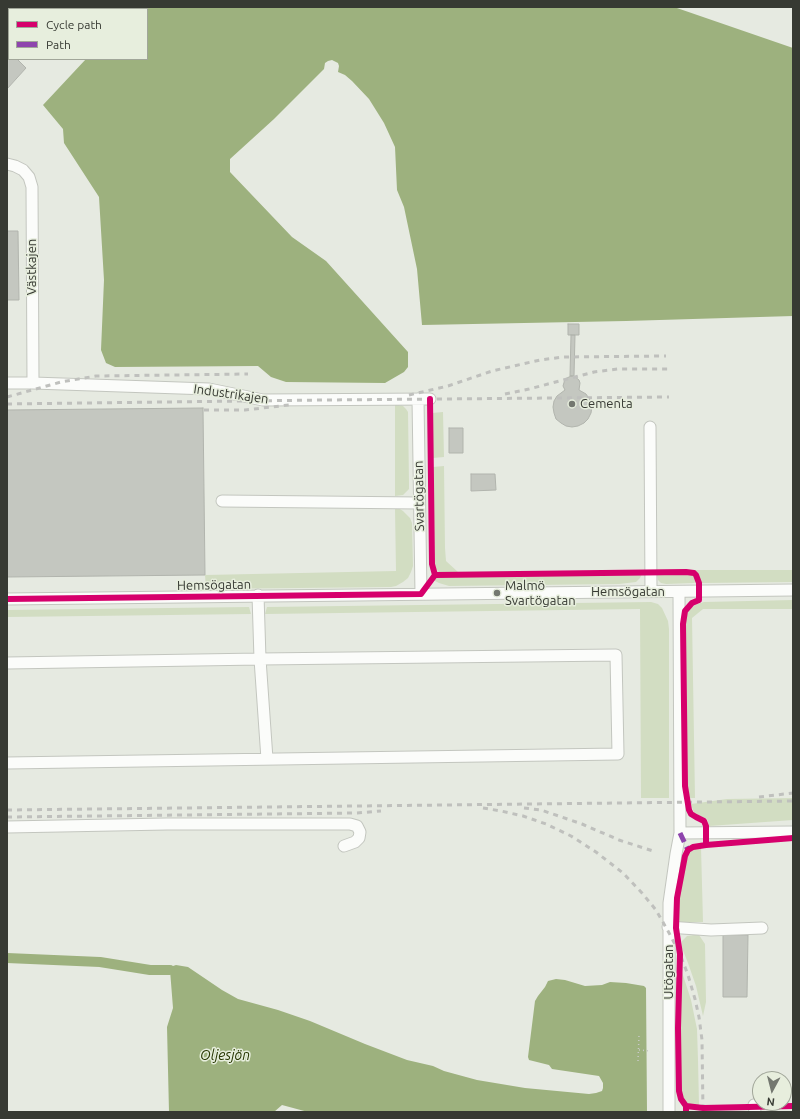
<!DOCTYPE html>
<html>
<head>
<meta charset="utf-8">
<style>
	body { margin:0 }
	#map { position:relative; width:800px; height:1119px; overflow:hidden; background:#e6eae1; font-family:Ubuntu,sans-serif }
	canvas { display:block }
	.frame { position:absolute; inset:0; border:8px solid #373a33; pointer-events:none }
	.legend { position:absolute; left:8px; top:8px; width:140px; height:52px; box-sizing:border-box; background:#e7eedd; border:1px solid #a1a699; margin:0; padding:5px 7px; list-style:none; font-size:12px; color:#373a33 }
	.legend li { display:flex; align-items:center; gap:8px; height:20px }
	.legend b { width:20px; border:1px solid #a1a699 }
	.north { position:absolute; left:752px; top:1071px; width:40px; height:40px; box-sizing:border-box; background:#e7eedd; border:1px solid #a1a699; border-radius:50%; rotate:187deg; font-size:11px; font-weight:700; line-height:16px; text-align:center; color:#373a33 }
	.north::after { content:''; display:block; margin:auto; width:14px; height:18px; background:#747870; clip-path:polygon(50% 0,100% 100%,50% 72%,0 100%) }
</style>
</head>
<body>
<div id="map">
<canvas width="800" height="1119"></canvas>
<div class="frame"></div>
<ul class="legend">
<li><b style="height:5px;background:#d6006c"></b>Cycle path</li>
<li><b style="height:5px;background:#8e44ad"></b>Path</li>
</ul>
<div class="north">N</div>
</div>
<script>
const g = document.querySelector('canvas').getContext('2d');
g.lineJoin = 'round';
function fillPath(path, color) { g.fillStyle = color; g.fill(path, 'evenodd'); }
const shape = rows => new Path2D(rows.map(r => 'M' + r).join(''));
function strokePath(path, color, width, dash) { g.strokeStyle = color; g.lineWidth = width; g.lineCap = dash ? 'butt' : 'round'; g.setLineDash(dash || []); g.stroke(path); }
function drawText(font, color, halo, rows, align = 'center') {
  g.font = font + ' Ubuntu,sans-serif'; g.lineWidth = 3; g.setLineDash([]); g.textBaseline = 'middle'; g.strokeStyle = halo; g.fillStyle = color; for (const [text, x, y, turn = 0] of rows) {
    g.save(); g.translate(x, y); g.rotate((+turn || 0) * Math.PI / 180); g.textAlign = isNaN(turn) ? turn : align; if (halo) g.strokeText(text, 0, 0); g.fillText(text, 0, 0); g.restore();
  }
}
fillPath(shape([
	[395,404,403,406,406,409,408,412,409,484,409,489,403,495,395,496],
	[443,412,444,457,433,458,432,413],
	[444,466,445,548,446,561,458,572,440,573,436,569,435,564,433,467],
	[395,509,400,509,403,511,410,518,412,523,413,566,411,572,408,578,403,582,396,586,391,587,206,589,205,575,396,571],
	[687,570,793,570,793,582,701,583,698,574],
	[642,574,640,578,636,582,619,584,449,586,439,583,435,581,434,579,438,577],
	[657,574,690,574,694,576,696,582,694,583,666,584,661,583,658,580],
	[793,600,793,609,703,609,692,618,695,798,690,798,687,786,685,618,687,613,691,608,697,604,704,602],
	[651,602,658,604,662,608,668,621,669,629,669,798,641,798,640,609,265,614,267,607],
	[249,607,251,614,7,617,7,610],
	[793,798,793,820,709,826,707,819,694,813,691,804,727,799],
	[701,847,703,922,680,922,679,920,679,898,687,857,690,851],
	[694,935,699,935,705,944,706,1002,703,1016,696,986,688,963,682,948,682,941,687,936],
	[681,969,691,1000,697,1029,698,1060,699,1105,687,1105,684,1102,681,1094,680,1028]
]), '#d2ddc2');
fillPath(shape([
	[135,7,674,7,793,48,793,316,626,321,422,325,417,269,404,207,397,190,395,147,384,123,369,99,352,81,345,75,338,72,339,66,338,63,332,60,328,61,325,63,324,69,274,119,230,159,230,172,292,237,326,261,408,352,408,367,404,372,385,383,286,382,271,377,258,366,115,367,106,363,101,350,104,280,99,197,64,143,63,129,43,105,86,59,147,59,147,9,133,9],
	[176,965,188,967,222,990,238,999,278,1010,310,1021,365,1044,407,1060,433,1066,444,1071,477,1080,525,1088,589,1094,596,1093,602,1091,603,1088,603,1083,599,1076,552,1069,549,1065,529,1060,528,1057,535,1001,538,996,545,987,548,981,556,979,565,980,585,986,602,985,610,982,626,983,644,986,646,988,647,1112,308,1112,282,1105,274,1112,169,1112,167,1027,173,1008,170,970,173,966]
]), '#9db17e');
strokePath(shape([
	[7,958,100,962,150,970,170,970]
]), '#9db17e', 10);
const building = shape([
	[7,49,9,51,9,59,17,59,26,68,7,89,7,49],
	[7,231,18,231,19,300,7,300,7,231],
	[568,324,579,324,579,335,568,335,568,324],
	[571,335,575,335,574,376,570,376,571,335],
	[571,376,574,376,579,380,580,383,579,390,586,394,590,400,592,406,591,413,588,419,584,423,578,426,572,427,566,426,561,423,556,419,554,413,553,407,554,401,557,396,565,390,563,386,565,379,571,376],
	[203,408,205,575,7,577,7,410,203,408],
	[449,428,463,428,463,453,449,453,449,428],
	[471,474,495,474,496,490,471,491,471,474],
	[723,935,748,935,747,997,723,997,723,935]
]);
fillPath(building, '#c4c7c0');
strokePath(building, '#b1b4ad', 1);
const minor = shape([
	[7,164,15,166,23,170,29,177,32,187,33,383],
	[7,383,33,383,209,389,263,400,430,399],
	[418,399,421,594],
	[650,427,651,591],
	[222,501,419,503],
	[258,595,260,659,267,759],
	[7,599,793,590],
	[7,663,260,659,616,655,618,754,7,763],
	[7,827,167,824,350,824,357,826,360,832,359,838,355,842,344,846],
	[680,833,793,832],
	[668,927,711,930,762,928],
	[754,1105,755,1112],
	[669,1112,669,903,676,854,680,833,679,592]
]);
strokePath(minor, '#c3c6bf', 13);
strokePath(shape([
	[639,1050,650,1051],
	[638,1061,639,1035]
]), '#c8cac7', 1.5, [1, 3]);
strokePath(minor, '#fbfcfa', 11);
strokePath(shape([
	[505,394,529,389,594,372,618,369,670,369],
	[409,395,448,386,492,371,540,360,563,357,666,356],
	[7,397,61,382,96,376,248,374],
	[7,404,324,400,669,397],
	[204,410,245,410,289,405],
	[759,797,793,793],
	[483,808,501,811,523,816,546,824,571,836,596,852,623,873,642,893,656,910,668,931,680,954,688,975,695,999,699,1017,702,1040,703,1112],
	[524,808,541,810,582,824,619,840,653,851],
	[7,810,793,801],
	[7,817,357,813,381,811]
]), '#bfc0bd', 3, [5, 5]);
strokePath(shape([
	[680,833,688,850]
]), '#8e44ad', 5, [10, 5]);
strokePath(shape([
	[430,399,432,564,435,575],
	[435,575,686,572,694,573,696,575,699,583,699,600,692,603,685,611,683,624,685,786,689,810,691,814,696,817,704,821,706,826,706,845,793,838],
	[7,599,421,594,435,575],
	[686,1106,703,1108,793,1106],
	[686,1112,686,1106,681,1099,679,1091,678,1028,680,954,676,928,677,898,685,856,688,850,693,847,706,845]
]), '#d6006c', 6);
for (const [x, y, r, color] of [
	[572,404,4,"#747870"],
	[497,593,4,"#747870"]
]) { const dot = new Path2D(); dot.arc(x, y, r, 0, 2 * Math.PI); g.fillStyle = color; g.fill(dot); strokePath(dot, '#e7eedd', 1.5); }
drawText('13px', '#373a33', '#e7eedd', [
	["Västkajen",32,267,-90],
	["Industrikajen",231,394,8],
	["Svartögatan",419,496,-91],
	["Hemsögatan",214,585,-1],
	["Hemsögatan",628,592],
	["Utögatan",669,972,-90]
]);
drawText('13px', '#373a33', '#e7eedd', [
	["Cementa",580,404],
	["Malmö",505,586],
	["Svartögatan",505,601]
], 'left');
drawText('italic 14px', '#273702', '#e7eedd', [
	["Oljesjön",225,1055]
]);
</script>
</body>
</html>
